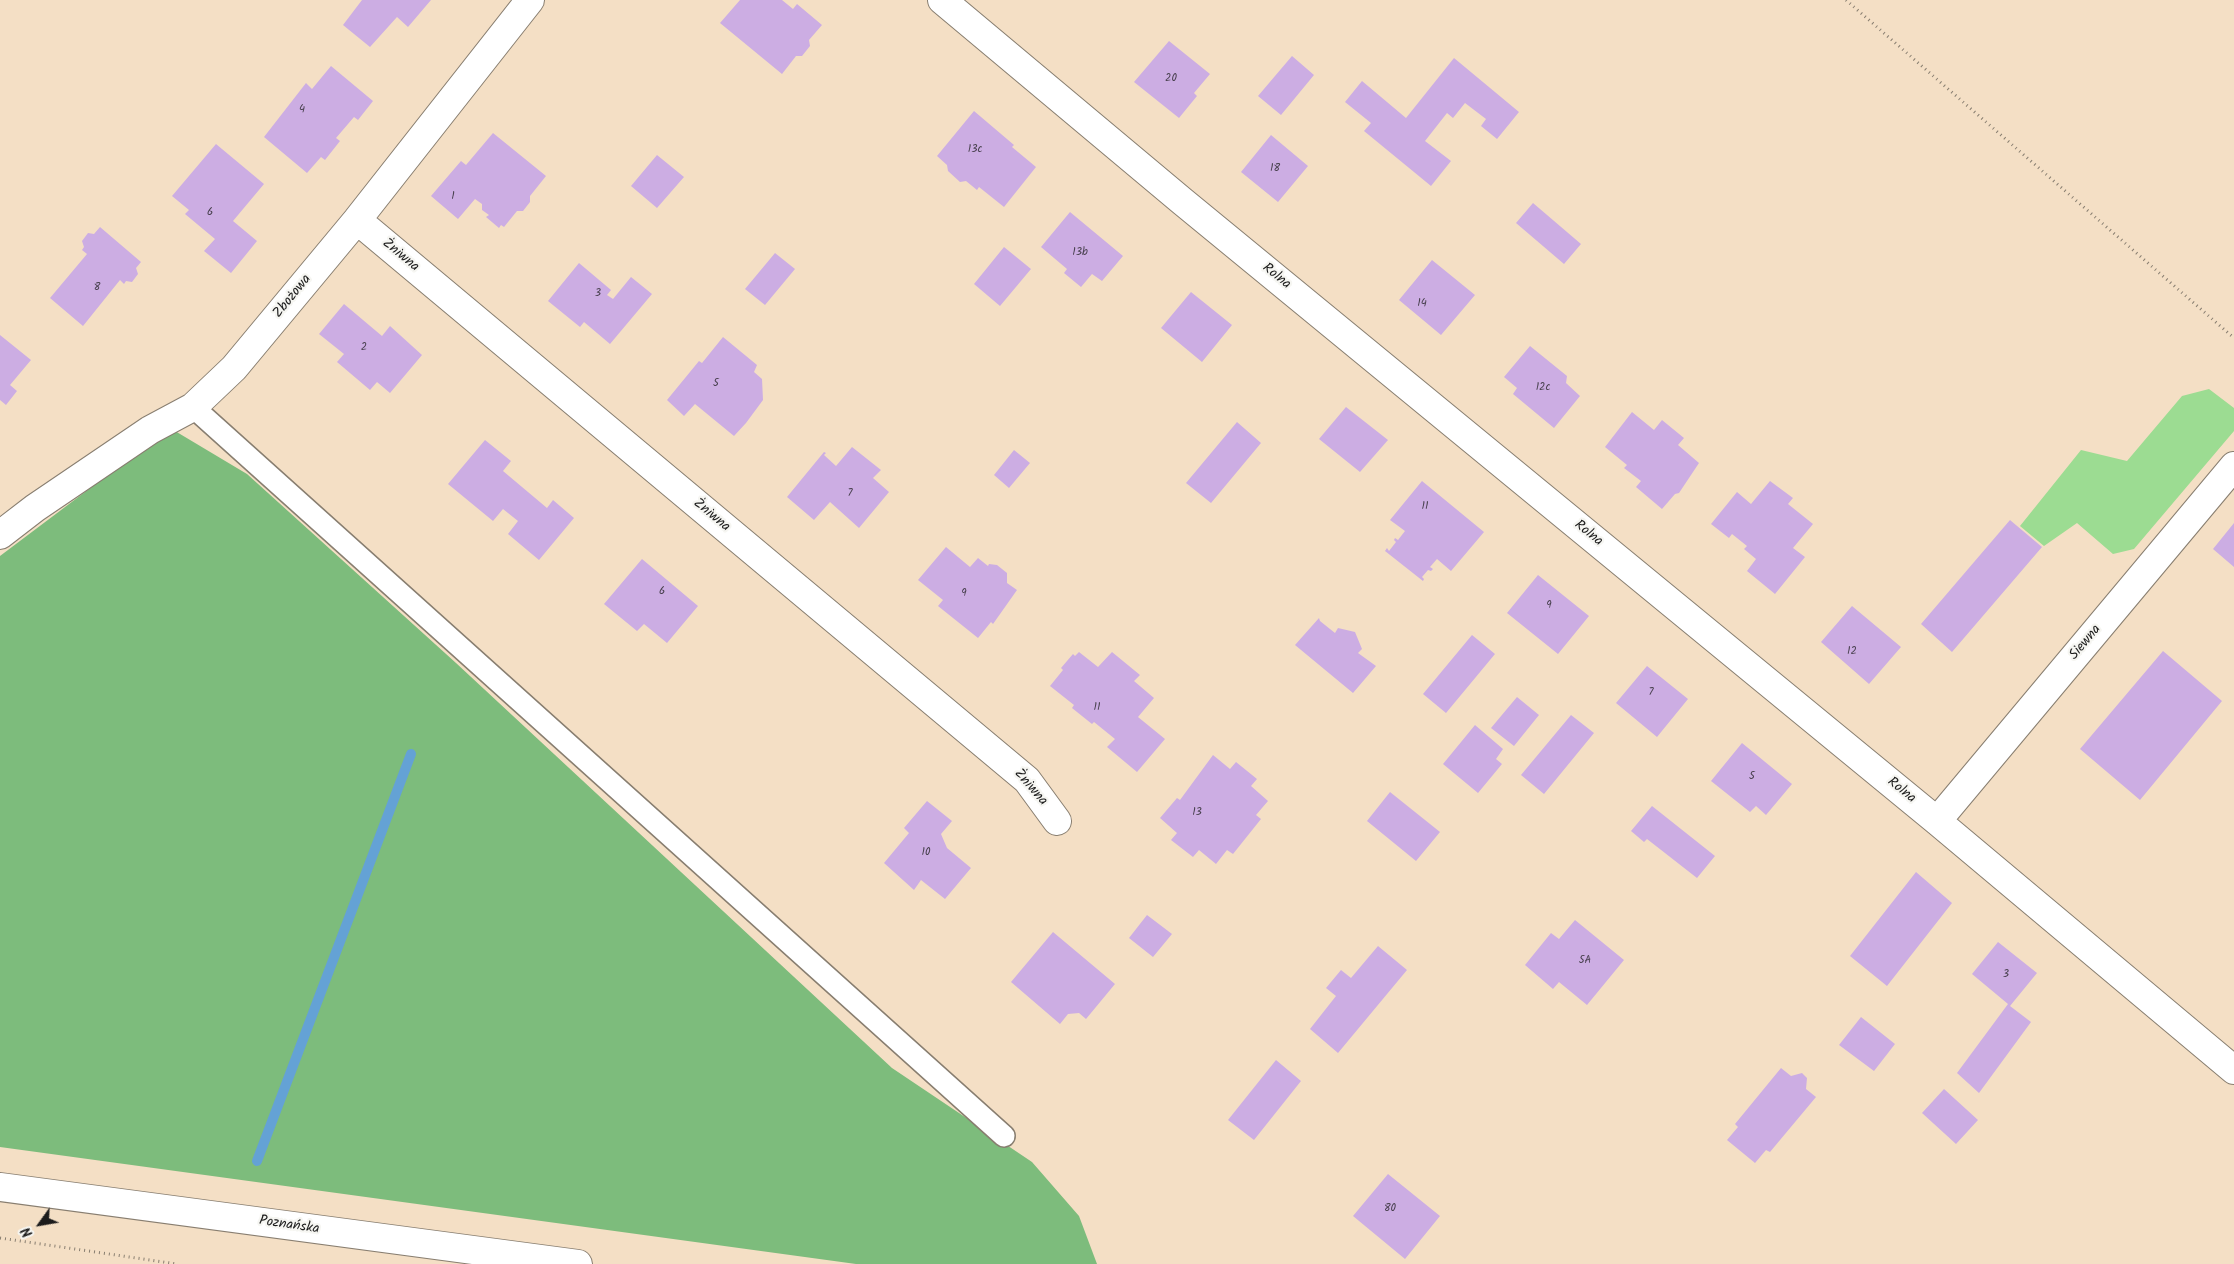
<!DOCTYPE html>
<html>
<head>
<meta charset="utf-8">
<style>
	body { margin:0 }
	#map { position:relative; width:2234px; height:1264px; overflow:hidden; background:#f4dfc5; font-family:Kalam,sans-serif }
	canvas { display:block }
	.north { position:absolute; left:15px; top:1199px; width:50px; height:50px; -webkit-text-stroke:4px #f6f6f2; paint-order:stroke; rotate:238deg; font-size:14px; font-weight:700; line-height:20px; text-align:center; color:#1c1c1c }
	.north::after { content:''; display:block; margin:auto; width:18px; height:22px; background:#1c1c1c; clip-path:polygon(50% 0,100% 100%,50% 72%,0 100%) }
</style>
</head>
<body>
<div id="map">
<canvas width="2234" height="1264"></canvas>
<div class="north">N</div>
</div>
<script>
const g = document.querySelector('canvas').getContext('2d');
g.lineJoin = 'round';
function fillPath(path, color) { g.fillStyle = color; g.fill(path, 'evenodd'); }
const shape = rows => new Path2D(rows.map(r => 'M' + r).join(''));
function strokePath(path, color, width, dash) { g.strokeStyle = color; g.lineWidth = width; g.lineCap = dash ? 'butt' : 'round'; g.setLineDash(dash || []); g.stroke(path); }
function drawText(font, color, halo, rows, align = 'center') {
  g.font = font + ' Kalam,sans-serif'; g.lineWidth = 4.5; g.setLineDash([]); g.textBaseline = 'middle'; g.strokeStyle = halo; g.fillStyle = color; for (const [text, x, y, turn = 0] of rows) {
    g.save(); g.translate(x, y); g.rotate((+turn || 0) * Math.PI / 180); g.textAlign = isNaN(turn) ? turn : align; if (halo) g.strokeText(text, 0, 0); g.fillText(text, 0, 0); g.restore();
  }
}
fillPath(shape([
	[2209,389,2234,408,2234,431,2134,549,2113,554,2077,523,2044,546,2020,526,2081,450,2127,461,2182,396]
]), '#9cdc92');
fillPath(shape([
	[170,428,247,474,456,663,892,1068,1032,1162,1079,1216,1097,1264,856,1264,0,1147,0,556]
]), '#7dbc7c');
strokePath(shape([
	[257,1161,411,754]
]), '#64a2d5', 10);
fillPath(shape([
	[362,0,431,0,408,27,397,17,370,47,343,25],
	[740,0,782,0,793,9,797,4,822,25,809,40,810,46,802,56,796,56,782,74,720,23],
	[1169,41,1210,74,1194,93,1197,96,1179,118,1134,82],
	[1292,56,1314,75,1281,115,1258,96],
	[1454,58,1519,112,1497,139,1481,126,1486,119,1465,103,1453,118,1447,113,1425,141,1451,161,1431,186,1364,131,1371,123,1345,102,1362,81,1406,118],
	[331,66,373,101,358,120,354,117,336,138,340,141,325,160,321,157,307,173,264,137,306,83,312,89],
	[974,111,1014,145,1012,147,1036,167,1004,207,979,187,977,190,966,181,960,182,948,171,947,165,937,156],
	[493,133,546,176,530,196,530,202,523,211,517,211,504,227,501,225,499,228,486,217,489,215,482,210,482,204,475,199,458,219,431,196,461,161,466,165],
	[1271,135,1308,166,1278,202,1241,172],
	[216,144,264,184,233,221,257,241,231,273,204,251,215,239,185,214,189,210,172,196],
	[657,155,684,177,657,208,631,186],
	[1533,203,1581,244,1564,264,1516,223],
	[1070,212,1123,256,1102,281,1092,274,1081,287,1064,273,1067,269,1041,247],
	[100,227,141,262,136,268,138,274,132,282,126,281,124,284,120,280,83,326,50,298,87,254,82,250,84,247,82,241,88,233,94,234],
	[1004,247,1031,269,1000,306,974,284],
	[775,253,795,269,765,305,745,289],
	[1432,260,1475,295,1441,335,1399,300],
	[579,263,611,290,607,295,613,299,631,277,652,294,610,344,584,322,580,327,548,301],
	[1191,292,1232,325,1202,362,1161,328],
	[344,304,382,336,390,326,422,355,390,393,377,382,370,390,337,362,344,354,319,334],
	[0,335,31,360,10,385,17,391,6,405,0,400],
	[723,337,757,365,754,372,762,379,763,400,746,423,734,436,695,404,684,416,667,400,699,361,702,363],
	[1530,346,1567,376,1566,383,1580,396,1554,428,1513,394,1517,388,1504,377],
	[1346,407,1388,440,1360,472,1319,439],
	[1632,412,1654,430,1662,420,1684,438,1678,445,1699,463,1679,493,1675,494,1662,509,1636,487,1641,481,1624,468,1627,465,1605,447],
	[1237,422,1261,443,1211,503,1186,483],
	[485,440,511,461,503,471,547,508,553,500,574,518,539,560,508,534,518,521,503,509,493,521,448,484],
	[852,447,881,470,873,478,889,492,859,528,830,502,814,520,787,497,824,452,826,453,824,455,836,466],
	[1014,450,1030,463,1009,488,994,475],
	[1422,481,1484,532,1451,571,1437,559,1430,567,1433,569,1431,571,1428,570,1422,577,1424,579,1423,581,1385,551,1387,548,1389,551,1396,542,1394,540,1395,538,1398,540,1405,531,1390,520],
	[1770,481,1793,498,1788,504,1813,524,1793,548,1805,557,1775,594,1747,571,1756,559,1744,549,1747,546,1732,534,1729,538,1711,524,1737,492,1751,504],
	[2010,520,2042,547,1952,652,1921,624],
	[2234,523,2234,567,2213,549],
	[946,547,970,567,978,558,988,566,989,564,997,565,1007,573,1007,583,1017,590,993,624,991,622,978,638,938,606,943,600,918,580],
	[642,559,698,606,667,643,644,624,637,631,604,604],
	[1538,575,1589,616,1558,654,1507,613],
	[1852,606,1901,647,1869,684,1821,642],
	[1319,618,1320,621,1335,633,1338,628,1355,632,1362,649,1358,653,1376,666,1353,693,1295,645],
	[1472,635,1495,654,1446,713,1423,694],
	[2163,651,2222,701,2140,800,2080,749],
	[1079,652,1098,667,1112,652,1140,675,1134,681,1154,698,1138,717,1165,739,1137,772,1107,747,1115,739,1094,722,1092,724,1072,708,1074,705,1050,686,1063,670,1061,668,1073,654,1075,656],
	[1647,666,1688,699,1657,737,1616,703],
	[1517,697,1539,715,1514,746,1491,728],
	[1571,715,1594,733,1544,794,1521,775],
	[1475,725,1503,749,1496,759,1502,764,1478,793,1443,764],
	[1742,743,1792,784,1766,815,1756,806,1750,812,1711,781],
	[1213,755,1230,769,1236,762,1257,779,1251,786,1268,801,1256,815,1261,819,1233,854,1227,850,1216,864,1199,850,1193,857,1171,840,1177,833,1160,818,1177,798,1180,800],
	[1390,792,1440,832,1416,861,1367,821],
	[927,801,952,821,941,834,947,848,971,868,945,899,921,880,914,890,884,863,909,833,904,828],
	[1652,806,1715,856,1697,878,1647,839,1644,842,1631,831],
	[1916,872,1952,903,1887,986,1850,956],
	[1147,915,1172,934,1153,957,1129,938],
	[1575,920,1624,960,1587,1005,1559,982,1553,989,1525,965,1551,933,1559,939],
	[1053,932,1115,984,1086,1019,1079,1013,1068,1014,1060,1024,1011,982],
	[1998,942,2037,973,2010,1006,2031,1022,1979,1093,1957,1073,2008,1004,1972,974],
	[1378,946,1407,970,1338,1053,1310,1029,1336,996,1326,988,1341,970,1351,978],
	[1861,1017,1895,1044,1874,1071,1839,1045],
	[1276,1060,1301,1081,1254,1140,1228,1120],
	[1781,1068,1791,1076,1802,1073,1807,1078,1806,1089,1816,1097,1770,1152,1766,1150,1755,1163,1727,1140,1738,1127,1735,1124],
	[1944,1089,1978,1120,1956,1144,1922,1113],
	[1388,1174,1440,1216,1405,1259,1353,1216]
]), '#ccade3');
const service = shape([
	[193,407,1004,1136]
]);
const minor = shape([
	[942,0,1182,201,1937,821,2234,1070],
	[357,220,1027,780,1057,821],
	[0,535,35,508,150,430,193,407,234,368,357,220,530,0],
	[1937,821,2234,466]
]);
const tertiary = shape([
	[0,1187,578,1264]
]);
strokePath(service, '#887e70', 24);
strokePath(minor, '#887e70', 30);
strokePath(tertiary, '#887e70', 30);
strokePath(shape([
	[1846,0,2234,338],
	[0,1238,177,1264]
]), '#887e70', 3, [1, 4]);
strokePath(service, '#fff', 21);
strokePath(minor, '#fff', 28);
strokePath(tertiary, '#fff', 28);
drawText('11px', '#48404e', null, [
	["20",1171,79],
	["4",302,110],
	["13c",975,150],
	["18",1275,169],
	["1",453,197],
	["6",210,213],
	["13b",1080,253],
	["8",97,288],
	["3",598,294],
	["14",1422,304],
	["2",364,348],
	["5",716,384],
	["12c",1543,388],
	["7",850,494],
	["11",1425,507],
	["6",662,592],
	["9",964,594],
	["9",1549,606],
	["12",1852,652],
	["7",1651,693],
	["11",1097,708],
	["5",1752,777],
	["13",1197,813],
	["10",926,853],
	["5A",1585,961],
	["3",2006,975],
	["80",1390,1209]
]);
drawText('14px', '#1c1c1c', '#f6f6f2', [
	["Żniwna",400,256,40],
	["Rolna",1276,277,39],
	["Zbożowa",293,297,-51],
	["Żniwna",711,516,40],
	["Rolna",1588,534,39],
	["Siewna",2086,643,-50],
	["Żniwna",1030,788,49],
	["Rolna",1901,791,39],
	["Poznańska",289,1226,8]
]);
</script>
</body>
</html>
